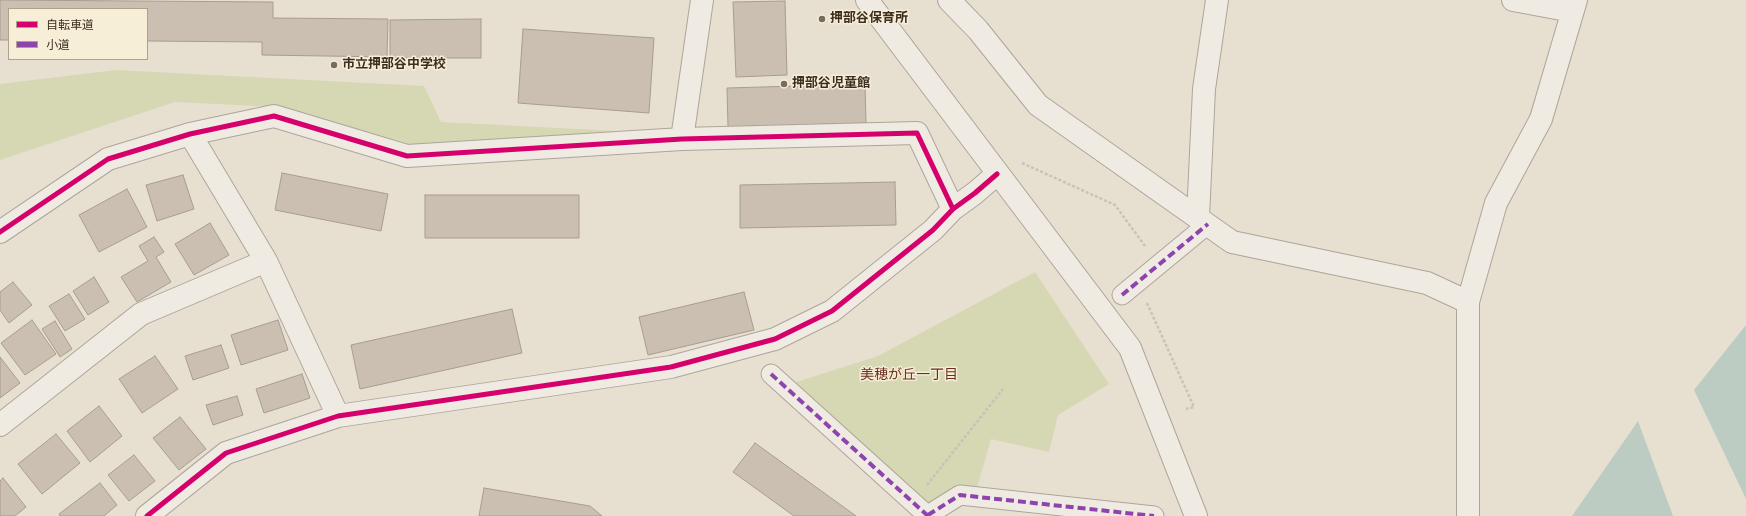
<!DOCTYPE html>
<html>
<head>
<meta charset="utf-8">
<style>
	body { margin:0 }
	#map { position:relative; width:1746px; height:516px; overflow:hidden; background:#e7e0d1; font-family:"Source Serif 4","Noto Sans JP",serif }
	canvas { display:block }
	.legend { position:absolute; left:8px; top:8px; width:140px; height:52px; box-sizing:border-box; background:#f7eed8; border:1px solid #ada18e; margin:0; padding:5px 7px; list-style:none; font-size:12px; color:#3d2e20 }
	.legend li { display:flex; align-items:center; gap:8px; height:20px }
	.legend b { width:20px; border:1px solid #ada18e }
</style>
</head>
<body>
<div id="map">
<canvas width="1746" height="516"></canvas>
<ul class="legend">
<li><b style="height:5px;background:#d6006c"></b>自転車道</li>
<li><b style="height:5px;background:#8e44ad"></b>小道</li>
</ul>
</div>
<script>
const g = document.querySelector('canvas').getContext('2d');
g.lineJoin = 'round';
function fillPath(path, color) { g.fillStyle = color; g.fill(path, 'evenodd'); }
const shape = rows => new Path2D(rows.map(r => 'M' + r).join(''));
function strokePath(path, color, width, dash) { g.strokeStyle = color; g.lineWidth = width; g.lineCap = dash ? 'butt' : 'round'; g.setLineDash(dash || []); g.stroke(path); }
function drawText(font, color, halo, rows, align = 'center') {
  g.font = font + ' "Source Serif 4","Noto Sans JP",serif'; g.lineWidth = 3; g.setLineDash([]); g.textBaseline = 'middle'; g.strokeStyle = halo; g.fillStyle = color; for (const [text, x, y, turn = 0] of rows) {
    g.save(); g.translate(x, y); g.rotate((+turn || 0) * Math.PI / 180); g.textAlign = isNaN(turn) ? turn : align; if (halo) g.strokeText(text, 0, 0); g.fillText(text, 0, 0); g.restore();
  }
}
fillPath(shape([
	[116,70,424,86,441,122,617,131,418,146,278,107,175,102,0,160,0,84],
	[1035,272,1109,384,1058,415,1049,452,991,439,977,488,941,516,790,384,878,356]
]), '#d6d7b3');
fillPath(shape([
	[1746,325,1746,499,1694,390],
	[1638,421,1673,516,1572,516]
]), '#bcccc2');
const building = shape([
	[0,0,273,2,273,18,388,19,387,57,262,55,262,42,147,41,147,9,9,9,9,40,0,40,0,0],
	[785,1,787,75,736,77,733,2,785,1],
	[481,19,481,58,390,58,390,20,481,19],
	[523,29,654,38,649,113,518,103,523,29],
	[865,84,866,123,728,127,727,88,865,84],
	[282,173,388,194,381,231,275,210,282,173],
	[183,175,194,209,157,221,146,185,183,175],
	[895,182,896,225,740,228,740,185,895,182],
	[127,189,147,227,99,252,79,215,127,189],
	[425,195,579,195,579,238,425,238,425,195],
	[210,223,229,255,194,275,175,244,210,223],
	[154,237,164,252,156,257,171,282,137,302,121,277,148,261,139,246,154,237],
	[94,277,109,302,88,315,73,291,94,277],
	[13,282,32,305,9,323,0,310,0,292,13,282],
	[744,292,754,330,648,355,639,317,744,292],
	[69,294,85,319,65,331,49,306,69,294],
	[512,309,522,353,360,389,351,345,512,309],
	[32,320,56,354,25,375,1,343,32,320],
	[278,320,288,350,241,365,231,335,278,320],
	[55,321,72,349,60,357,42,329,55,321],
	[221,345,229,368,193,380,185,356,221,345],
	[155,356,178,389,142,413,119,379,155,356],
	[0,357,20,383,0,398,0,357],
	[302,374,310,398,264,413,256,389,302,374],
	[237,396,243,415,213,425,206,405,237,396],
	[99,406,122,436,90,462,67,431,99,406],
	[180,417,206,449,179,470,153,438,180,417],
	[56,434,80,463,42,494,18,464,56,434],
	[755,443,856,516,794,516,733,472,755,443],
	[134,455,155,481,129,501,108,475,134,455],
	[3,478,26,507,15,516,0,516,0,481,3,478],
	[100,483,117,505,104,516,60,516,59,514,100,483],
	[484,488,590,506,602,516,479,516,484,488]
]);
fillPath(building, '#cbbfb2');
strokePath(building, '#a89c90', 1);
const pedestrian = shape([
	[1122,295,1208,224],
	[771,374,928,516],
	[928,515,960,495,1154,516]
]);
const minor = shape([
	[949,0,978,30,1038,105,1232,242,1427,283,1468,302],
	[1513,0,1572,11],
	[190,134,266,261,338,416],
	[682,139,702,0],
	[1198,217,1204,89,1217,0],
	[0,232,108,159,190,134,274,116,407,156,682,139,917,133,953,209],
	[0,425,141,314,266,261],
	[147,516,226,453,338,416,671,367,775,339,832,311,933,230,953,209,975,193,997,174],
	[1468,516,1468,302,1496,203,1541,119,1576,0]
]);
const tertiary = shape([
	[867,0,1130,348,1196,516]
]);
strokePath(pedestrian, '#ada599', 21);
strokePath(minor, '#ada599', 24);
strokePath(tertiary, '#ada599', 24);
strokePath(shape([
	[1022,163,1115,205,1145,246],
	[1147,303,1194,407,1186,409],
	[927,485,1003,389]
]), '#c8c2b9', 2.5, [3, 2]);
strokePath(pedestrian, '#efebe3', 19);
strokePath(minor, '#efebe3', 22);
strokePath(tertiary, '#efebe3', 22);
strokePath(shape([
	[1122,295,1208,224],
	[771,374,928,516],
	[928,515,960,495,1154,516]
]), '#8e44ad', 4, [8, 4]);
strokePath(shape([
	[0,232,108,159,190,134,274,116,407,156,682,139,917,133,953,209],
	[147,516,226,453,338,416,671,367,775,339,832,311,933,230,953,209,975,193,997,174]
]), '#d6006c', 5);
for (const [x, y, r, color] of [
	[822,19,4,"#786c5e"],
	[334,65,4,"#786c5e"],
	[784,84,4,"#786c5e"]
]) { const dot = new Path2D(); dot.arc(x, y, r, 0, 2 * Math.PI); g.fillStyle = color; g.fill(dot); strokePath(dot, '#f7eed8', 1.5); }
drawText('bold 13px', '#3d2e20', '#f7eed8', [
	["押部谷保育所",830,19],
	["市立押部谷中学校",342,65],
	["押部谷児童館",792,84]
], 'left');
drawText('14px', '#6b2e1e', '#f7eed8', [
	["美穂が丘一丁目",909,375]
]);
</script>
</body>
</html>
